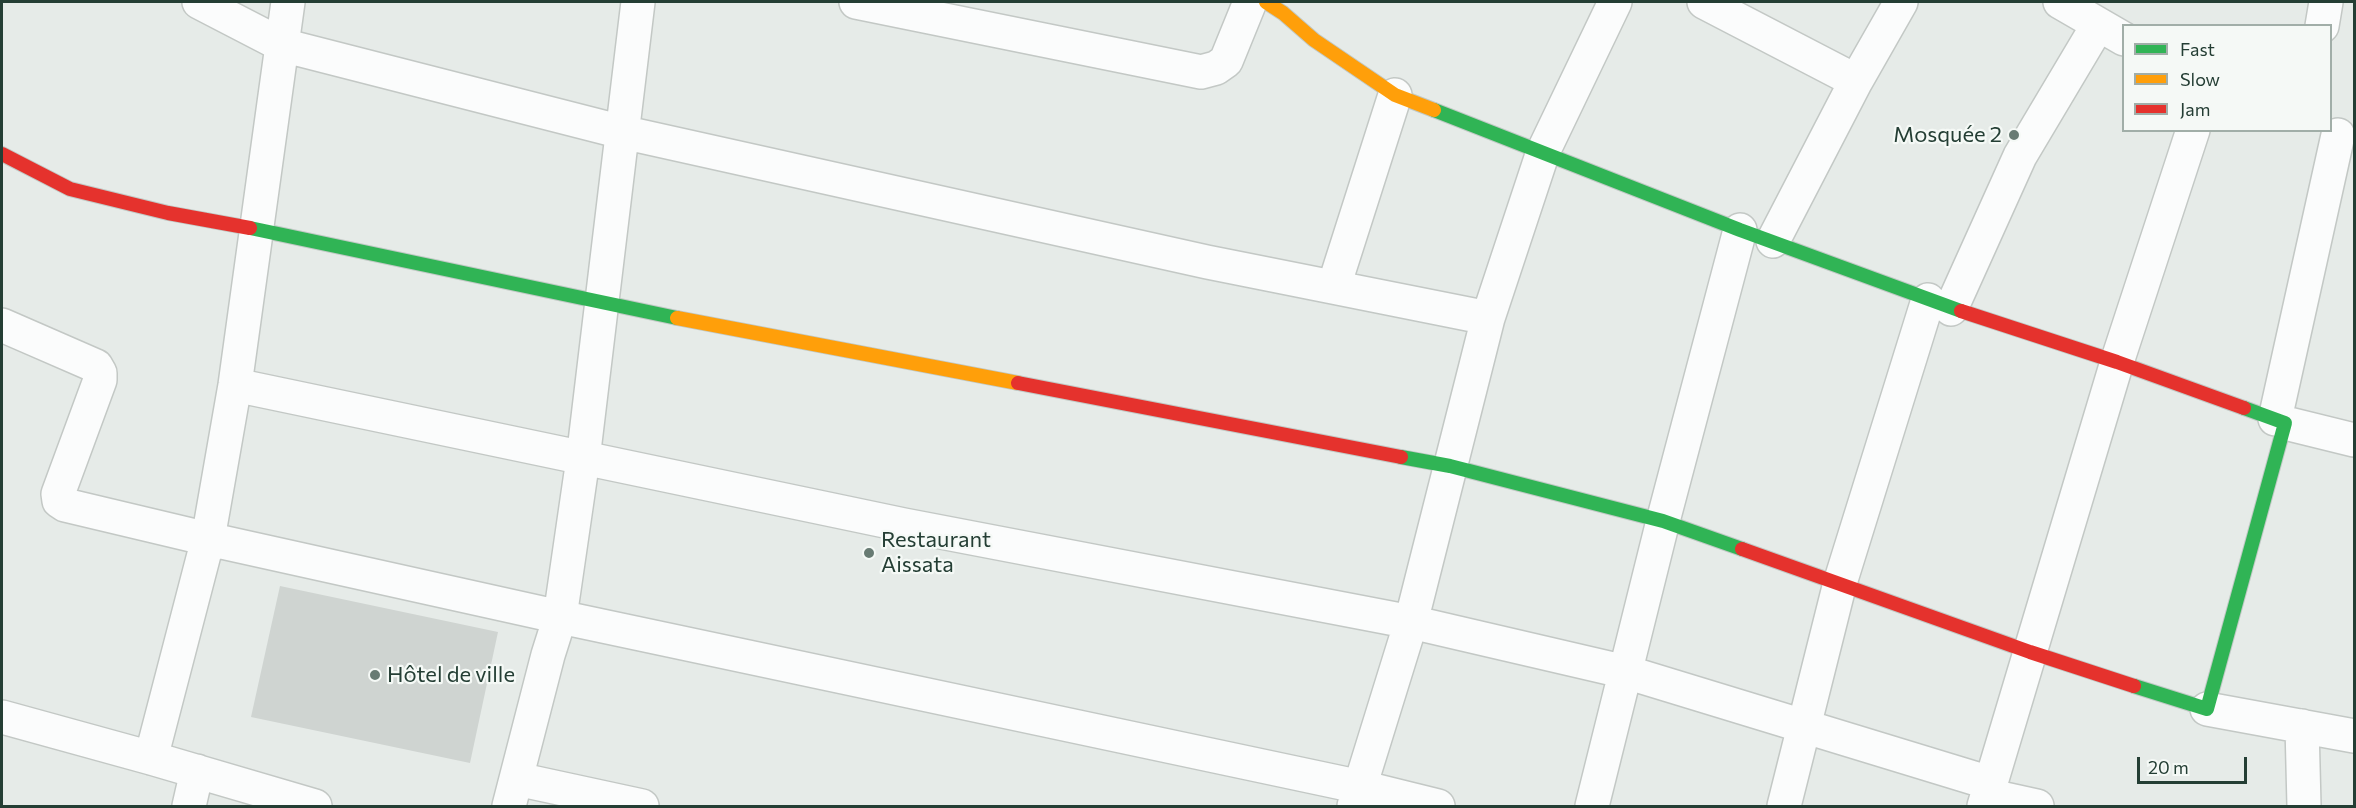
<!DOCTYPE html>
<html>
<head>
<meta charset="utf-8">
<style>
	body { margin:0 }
	#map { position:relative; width:2356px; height:808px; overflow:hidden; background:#e6ebe8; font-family:Commissioner,sans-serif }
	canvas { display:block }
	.frame { position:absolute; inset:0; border:3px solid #243e34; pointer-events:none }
	.legend { position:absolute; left:2122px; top:24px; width:210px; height:108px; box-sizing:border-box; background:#f5f9f6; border:2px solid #a1aea8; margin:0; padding:8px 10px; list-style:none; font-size:18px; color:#243e34 }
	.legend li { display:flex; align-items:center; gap:12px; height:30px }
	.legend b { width:30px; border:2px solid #a1aea8 }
	.scale { position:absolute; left:2137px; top:757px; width:110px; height:27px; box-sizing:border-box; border:3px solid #243e34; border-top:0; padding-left:8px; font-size:18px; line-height:21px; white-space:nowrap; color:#243e34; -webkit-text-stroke:4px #f5f9f6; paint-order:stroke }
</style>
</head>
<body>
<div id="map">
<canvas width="2356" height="808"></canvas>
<div class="frame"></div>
<ul class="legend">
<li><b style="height:8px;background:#30b455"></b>Fast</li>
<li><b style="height:8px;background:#ff9f0a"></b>Slow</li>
<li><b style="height:8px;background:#e5322d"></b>Jam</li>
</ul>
<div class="scale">20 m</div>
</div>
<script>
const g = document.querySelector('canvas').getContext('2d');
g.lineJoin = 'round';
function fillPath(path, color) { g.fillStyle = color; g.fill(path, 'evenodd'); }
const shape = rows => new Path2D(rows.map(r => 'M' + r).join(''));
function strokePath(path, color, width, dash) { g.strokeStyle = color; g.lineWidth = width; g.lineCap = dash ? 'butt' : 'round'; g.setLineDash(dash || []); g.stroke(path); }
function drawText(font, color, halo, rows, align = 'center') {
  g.font = font + ' Commissioner,sans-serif'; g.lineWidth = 4.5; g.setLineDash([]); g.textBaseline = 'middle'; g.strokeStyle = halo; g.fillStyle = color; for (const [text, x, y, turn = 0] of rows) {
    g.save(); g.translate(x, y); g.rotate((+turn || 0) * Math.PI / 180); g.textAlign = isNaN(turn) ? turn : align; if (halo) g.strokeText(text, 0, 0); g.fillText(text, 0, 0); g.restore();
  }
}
fillPath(shape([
	[280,586,498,632,470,763,251,717]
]), '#cfd4d1');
const street = shape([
	[199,2,282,45,622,132,1207,262,1488,318],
	[856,2,1201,72,1216,68,1226,61,1250,2],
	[1704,2,1856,81],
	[2060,2,2124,39],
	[2322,26,2326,2],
	[1773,241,1856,81,1901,2],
	[1334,286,1395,95],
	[1951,309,2020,156,2098,25],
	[2,325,96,366,100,373,100,380,58,494,59,501,65,505,208,539,560,617,1361,787,1438,806],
	[235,385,904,525,1411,622,1626,672,1990,783],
	[2275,419,2338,135],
	[2285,423,2354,440],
	[2207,709,2354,736],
	[2,717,151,758,315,806],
	[2302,726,2304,806],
	[151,758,208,539,235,385,288,2],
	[517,779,642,806],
	[1987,795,2037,806],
	[189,806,197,771],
	[509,806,548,655,560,617,583,459,638,2],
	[1354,806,1411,622,1488,318,1543,152,1615,2],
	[1592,806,1663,521,1740,230],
	[1784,806,1840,583,1928,300],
	[1984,806,2117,362,2193,130]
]);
const fast = shape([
	[1434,110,1740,230,1961,311],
	[250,228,677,318],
	[1401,457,1450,466,1663,521,1742,549],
	[2134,686,2207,709,2285,423,2244,408]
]);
const slow = shape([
	[1266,2,1283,13,1314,40,1395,95,1434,110],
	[677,318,1018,383]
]);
const jam = shape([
	[2,154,70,189,168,213,250,228],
	[1961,311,2117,362,2244,408],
	[1018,383,1401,457],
	[1742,549,2030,652,2134,686]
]);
strokePath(street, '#c3c8c5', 36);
strokePath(fast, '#c1c9c5', 16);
strokePath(slow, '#c1c9c5', 16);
strokePath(jam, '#c1c9c5', 16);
strokePath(street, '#fbfcfc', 33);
strokePath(fast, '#30b455', 14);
strokePath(slow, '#ff9f0a', 14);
strokePath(jam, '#e5322d', 14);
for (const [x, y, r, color] of [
	[2014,135,6,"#687b73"],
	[869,553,6,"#687b73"],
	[375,675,6,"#687b73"]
]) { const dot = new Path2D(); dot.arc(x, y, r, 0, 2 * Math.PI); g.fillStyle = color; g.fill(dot); strokePath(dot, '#f5f9f6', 2); }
drawText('22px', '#243e34', '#f5f9f6', [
	["Mosquée 2",2002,135,"right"],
	["Restaurant",881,540],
	["Aissata",881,565],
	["Hôtel de ville",387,675]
], 'left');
</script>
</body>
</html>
